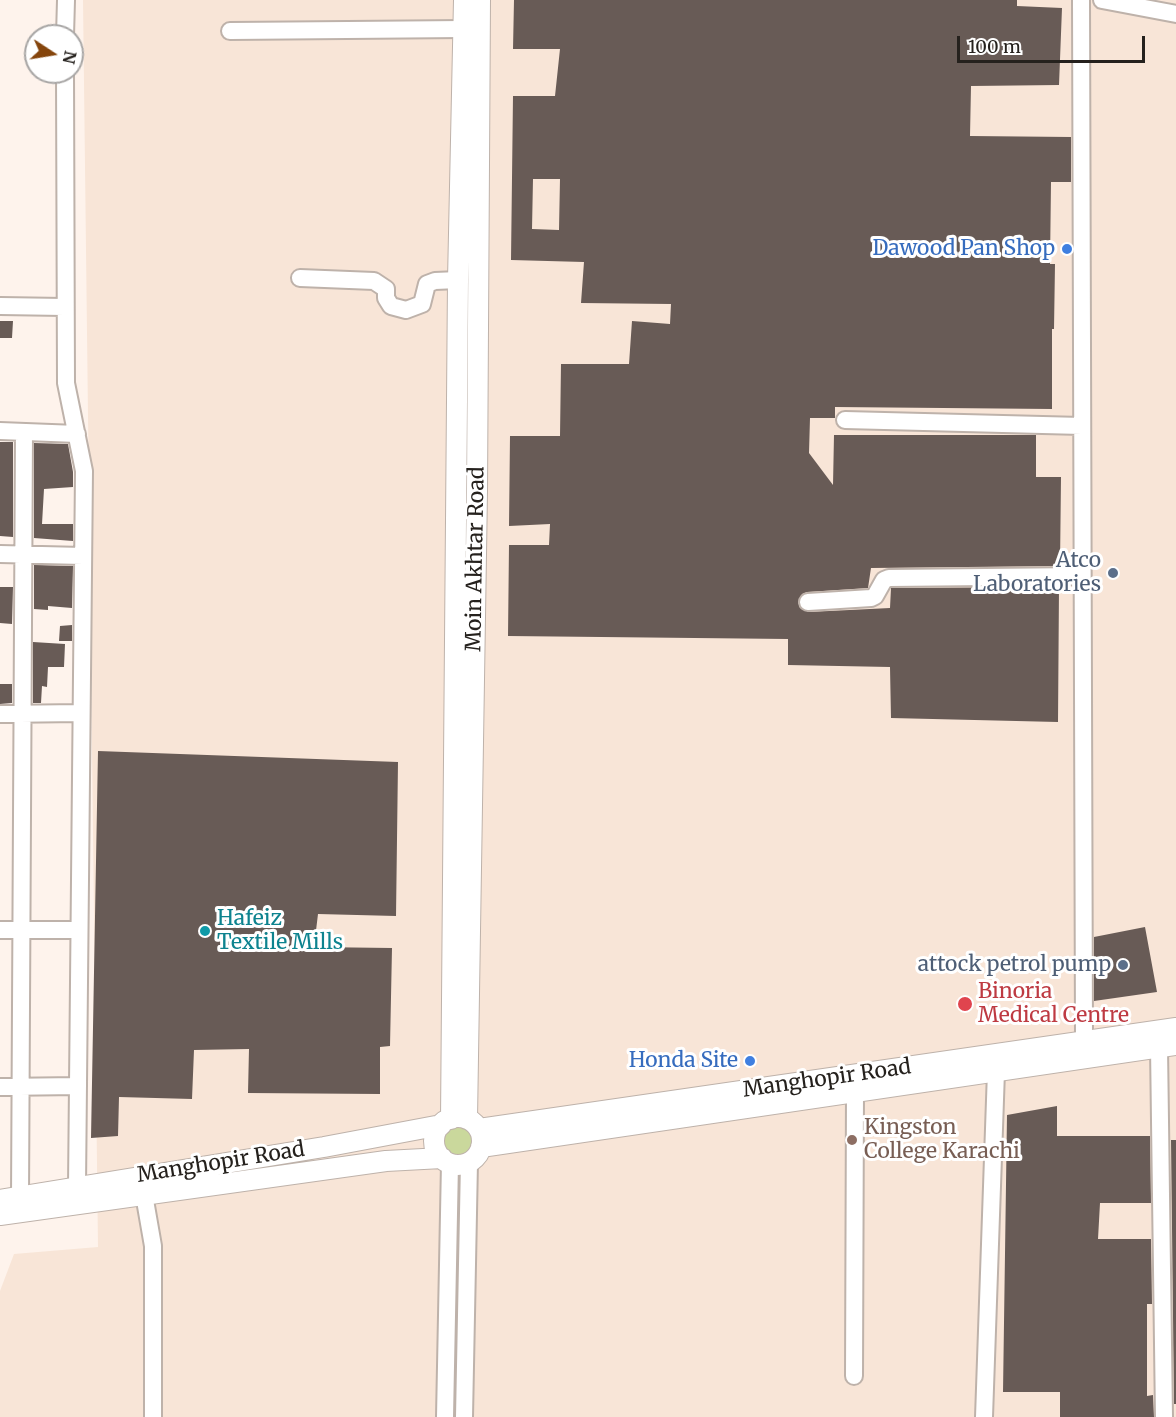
<!DOCTYPE html>
<html>
<head>
<meta charset="utf-8">
<style>
	body { margin:0 }
	#map { position:relative; width:1176px; height:1417px; overflow:hidden; background:#fef3ec; font-family:Merriweather,serif }
	canvas { display:block }
	.north { position:absolute; left:24px; top:24px; width:60px; height:60px; box-sizing:border-box; background:#fff; border:2px solid #a8a6a5; border-radius:50%; rotate:102deg; font-size:16px; font-weight:700; line-height:24px; text-align:center; color:#25211d }
	.north::after { content:''; display:block; margin:auto; width:21px; height:27px; background:#85450c; clip-path:polygon(50% 0,100% 100%,50% 72%,0 100%) }
	.scale { position:absolute; left:957px; top:36px; width:188px; height:27px; box-sizing:border-box; border:3px solid #25211d; border-top:0; padding-left:8px; font-size:18px; line-height:21px; white-space:nowrap; color:#25211d; -webkit-text-stroke:4px #fff; paint-order:stroke }
</style>
</head>
<body>
<div id="map">
<canvas width="1176" height="1417"></canvas>
<div class="north">N</div>
<div class="scale">100 m</div>
</div>
<script>
const g = document.querySelector('canvas').getContext('2d');
g.lineJoin = 'round';
function fillPath(path, color) { g.fillStyle = color; g.fill(path, 'evenodd'); }
const shape = rows => new Path2D(rows.map(r => 'M' + r).join(''));
function strokePath(path, color, width, dash) { g.strokeStyle = color; g.lineWidth = width; g.lineCap = dash ? 'butt' : 'round'; g.setLineDash(dash || []); g.stroke(path); }
function drawText(font, color, halo, rows, align = 'center') {
  g.font = font + ' Merriweather,serif'; g.lineWidth = 6; g.setLineDash([]); g.textBaseline = 'middle'; g.strokeStyle = halo; g.fillStyle = color; for (const [text, x, y, turn = 0] of rows) {
    g.save(); g.translate(x, y); g.rotate((+turn || 0) * Math.PI / 180); g.textAlign = isNaN(turn) ? turn : align; if (halo) g.strokeText(text, 0, 0); g.fillText(text, 0, 0); g.restore();
  }
}
fillPath(shape([
	[83,0,1176,0,1176,1417,0,1417,0,1291,14,1254,98,1247]
]), '#f8e5d7');
fillPath(shape([
	'441 1141a17 17 0 1 1 34 0a17 17 0 1 1-34 0Z'
]), '#cad89c');
fillPath(shape([
	[514,0,1017,0,1017,6,1062,8,1059,85,971,86,970,136,1071,137,1071,182,1051,182,1050,264,1055,264,1054,329,1052,329,1052,409,835,407,835,418,810,418,809,453,833,485,834,435,1036,435,1036,477,1061,477,1060,566,871,568,868,588,807,592,802,594,798,602,800,608,809,612,890,608,891,588,1059,587,1058,722,891,718,890,667,788,665,788,639,508,636,509,545,549,545,550,524,509,526,510,436,560,436,561,364,629,364,632,321,670,324,671,304,581,303,584,262,511,260,513,96,555,96,560,49,513,49],
	[533,179,560,179,559,230,532,229],
	[0,321,13,321,12,338,0,338],
	[0,442,13,442,13,537,0,536],
	[34,443,68,444,73,472,73,487,44,489,42,524,73,524,73,541,34,538],
	[34,565,73,566,72,608,48,606,48,610,34,609],
	[0,587,13,587,12,624,0,623],
	[72,625,72,641,59,641,60,626],
	[33,642,65,644,64,667,48,667,47,687,42,686,41,703,33,703],
	[0,684,12,684,12,703,0,704],
	[98,751,398,762,396,916,318,914,314,947,392,948,390,1046,380,1047,380,1094,248,1093,249,1049,194,1050,192,1099,119,1097,118,1136,91,1138],
	[1145,927,1157,992,1094,1001,1094,937],
	[1057,1106,1057,1136,1150,1136,1151,1203,1100,1203,1098,1239,1151,1239,1152,1304,1147,1304,1147,1396,1153,1395,1154,1417,1060,1417,1060,1392,1003,1392,1007,1115],
	[1171,1140,1176,1140,1176,1404,1174,1404]
]), '#685b56');
const minor = shape([
	[1081,0,1084,1040],
	[1102,0,1176,14],
	[230,31,464,29],
	[65,36,66,0],
	[65,72,66,383,84,471,77,1186],
	[300,278,374,281,386,289,386,298,391,306,406,310,422,304,427,284,435,281,458,280],
	[0,306,64,307],
	[845,420,1082,426],
	[0,431,77,434],
	[0,554,83,556],
	[808,602,871,598,875,596,884,580,889,578,1082,576],
	[0,714,80,713],
	[0,930,79,930],
	[1159,1047,1164,1417],
	[0,1087,78,1086],
	[142,1183,153,1246,153,1417],
	[20,1197,24,432],
	[854,1376,855,1091],
	[445,1417,450,1163],
	[464,1417,469,1162],
	[984,1417,996,1071]
]);
const major = shape([
	'434 1141a24 24 0 1 1 48 0a24 24 0 1 1-48 0Z',
	[451,1119,458,280,464,0],
	[467,1119,477,491,480,0],
	[479,1129,1176,1028],
	[481,1147,1176,1045],
	[0,1200,324,1147,441,1125],
	[0,1215,386,1161,442,1158]
]);
strokePath(minor, '#beb2aa', 20);
strokePath(major, '#beb2aa', 22);
strokePath(minor, '#fff', 16);
strokePath(major, '#fff', 20);
for (const [x, y, r, color] of [
	[1067,249,6,"#3f7fe0"],
	[1113,573,6,"#5c6f8a"],
	[205,931,6,"#0f9aa8"],
	[1123,965,6,"#5c6f8a"],
	[965,1004,8,"#e0444e"],
	[750,1061,6,"#3f7fe0"],
	[852,1140,6,"#8d6e63"]
]) { const dot = new Path2D(); dot.arc(x, y, r, 0, 2 * Math.PI); g.fillStyle = color; g.fill(dot); strokePath(dot, '#fff', 2); }
drawText('21px', '#366cbe', '#fff', [
	["Dawood Pan Shop",1055,249],
	["Honda Site",738,1061]
], 'right');
drawText('21px', '#25211d', '#fff', [
	["Moin Akhtar Road",476,559,-89],
	["Manghopir Road",827,1079,-8],
	["Manghopir Road",221,1163,-9]
]);
drawText('21px', '#4e5e75', '#fff', [
	["Atco",1101,561],
	["Laboratories",1101,585],
	["attock petrol pump",1111,965]
], 'right');
drawText('21px', '#0d838f', '#fff', [
	["Hafeiz",217,919],
	["Textile Mills",217,943]
], 'left');
drawText('21px', '#be3a42', '#fff', [
	["Binoria",978,992],
	["Medical Centre",978,1016]
], 'left');
drawText('21px', '#785e54', '#fff', [
	["Kingston",864,1128],
	["College Karachi",864,1152]
], 'left');
</script>
</body>
</html>
